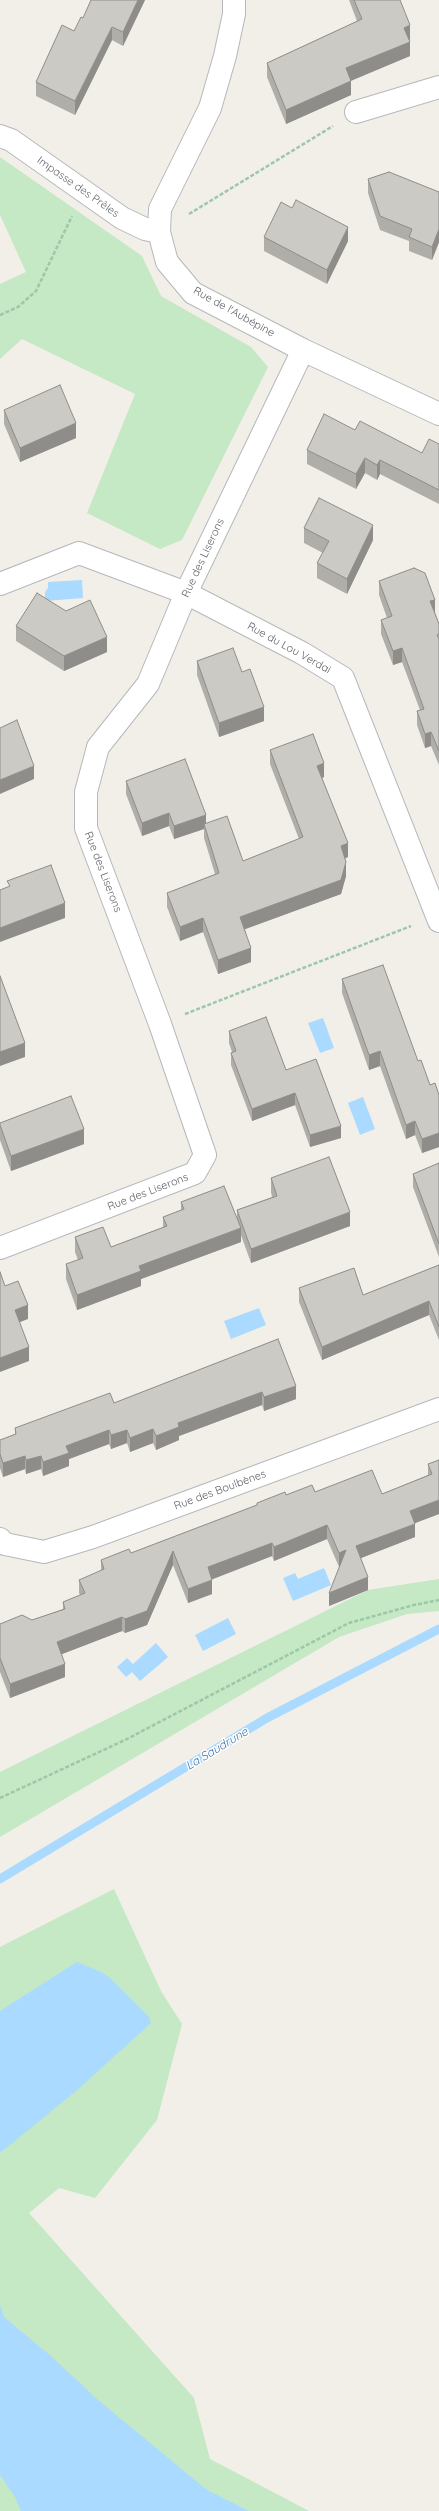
<!DOCTYPE html>
<html>
<head>
<meta charset="utf-8">
<style>
	body { margin:0 }
	canvas { display:block; background:#f1efe8 }
</style>
</head>
<body>
<canvas width="439" height="2511"></canvas>
<script>
const g = document.querySelector('canvas').getContext('2d');
g.lineJoin = 'round';
function fillPath(path, color) { g.fillStyle = color; g.fill(path, 'evenodd'); }
const shape = rows => new Path2D(rows.map(r => 'M' + r).join(''));
function strokePath(path, color, width, dash) { g.strokeStyle = color; g.lineWidth = width; g.lineCap = dash ? 'butt' : 'round'; g.setLineDash(dash || []); g.stroke(path); }
function drawText(font, color, halo, rows, align = 'center') {
  g.font = font + ' Quicksand,sans-serif'; g.lineWidth = 3; g.setLineDash([]); g.textBaseline = 'middle'; g.strokeStyle = halo; g.fillStyle = color; for (const [text, x, y, turn = 0] of rows) {
    g.save(); g.translate(x, y); g.rotate((+turn || 0) * Math.PI / 180); g.textAlign = isNaN(turn) ? turn : align; if (halo) g.strokeText(text, 0, 0); g.fillText(text, 0, 0); g.restore();
  }
}
fillPath(shape([
	[0,157,142,256,161,296,251,347,268,367,182,540,160,549,87,513,135,394,22,339,0,359,0,284,26,272,0,215],
	[439,1579,439,1611,407,1614,339,1637,0,1837,0,1772,368,1590],
	[114,1889,161,1991,182,2024,157,2120,95,2198,59,2188,29,2213,194,2398,210,2459,309,2511,0,2511,0,1947]
]), '#c5e8c5');
fillPath(shape([
	[82,580,83,598,45,601,45,592,48,588,48,582],
	[323,1018,334,1048,320,1053,308,1023],
	[363,1097,375,1129,360,1135,348,1103],
	[259,1308,266,1325,231,1339,224,1321],
	[324,1568,331,1585,293,1601,283,1578,295,1573,298,1579],
	[228,1618,236,1634,203,1651,195,1635],
	[156,1643,168,1657,140,1681,132,1672,126,1677,117,1667,127,1658,133,1664],
	[77,1962,103,1973,111,1979,149,2017,151,2023,76,2091,0,2153,0,2011],
	[0,2305,4,2317,52,2357,98,2400,207,2490,249,2511,21,2511,15,2497,0,2475]
]), '#aadaff');
strokePath(shape([
	[0,1879,267,1718,439,1629]
]), '#aadaff', 9);
const street = shape([
	[234,0,234,14,225,56,210,108,160,209,159,232,167,262,193,293,303,350,439,414],
	[356,112,439,87],
	[0,136,11,140,122,218,145,229,159,232],
	[0,584,79,553,186,593,302,653,343,678,439,921],
	[0,1248,195,1173,205,1155,160,1024,86,828,86,792,98,747,148,684,186,593,303,350],
	[0,1539,5,1544,44,1552,93,1537,439,1409]
]);
strokePath(street, '#b5b8bc', 24);
strokePath(shape([
	[189,214,333,126],
	[0,315,18,307,36,291,72,216],
	[185,1014,411,926],
	[0,1798,125,1740,349,1623,414,1605,439,1600]
]), '#9cc7a9', 2.5, [4, 2]);
strokePath(street, '#fff', 22);
fillPath(shape([
	[145,0,123,46,112,40,75,115,36,96,36,82,74,31,83,18],
	[349,0,400,0,410,40,409,40,410,56,351,80,351,95,286,124,267,77,267,63,357,21],
	[368,179,439,192,439,242,432,260,409,251,409,241,380,230,368,193],
	[264,237,348,241,327,284,264,251],
	[4,410,76,438,20,462,4,424],
	[355,430,422,453,439,444,439,504,380,474,377,480,365,473,356,489,307,464,307,450],
	[304,528,373,540,347,594,317,578,317,563,323,553,304,543],
	[379,581,435,612,439,624,439,765,431,746,425,748,417,725,417,711,420,710,402,662,393,665,381,634,381,620,387,618,379,595],
	[66,611,107,652,64,671,16,641,16,626],
	[197,661,242,672,264,721,219,737,197,675],
	[270,750,324,777,322,778,348,857,345,858,346,876,341,894,245,929,251,962,218,974,203,932,180,941,167,907,167,893,215,874,204,838,204,829,174,839,169,826,142,836,126,794,126,781,206,823,243,861,299,839,270,764],
	[342,979,418,1061,430,1085,439,1095,439,1147,422,1153,415,1135,406,1139,380,1066,369,1070,342,993],
	[229,1031,286,1070,341,1138,310,1147,295,1105,252,1121,231,1065,231,1053,232,1052,229,1043],
	[0,1123,84,1144,11,1171,0,1140],
	[439,1163,439,1257,413,1187,413,1174],
	[271,1178,350,1226,251,1263,241,1235,241,1242,141,1279,141,1286,77,1310,66,1279,66,1264,78,1260,75,1252,75,1237,111,1247,163,1227,163,1217,181,1210,181,1202,237,1218,237,1210,272,1197,271,1192],
	[439,1265,439,1340,429,1315,322,1360,299,1302,299,1288,363,1295],
	[278,1339,296,1399,264,1411,262,1405,179,1436,179,1440,156,1450,153,1443,130,1452,127,1443,111,1449,109,1444,69,1459,69,1466,43,1476,41,1469,26,1474,25,1469,3,1477,0,1468,0,1440,15,1434,15,1428,114,1403],
	[439,1460,439,1514,415,1523,415,1537,361,1558,368,1590,329,1606,339,1567,327,1539,274,1561,272,1556,212,1579,212,1594,188,1603,173,1565,147,1625,125,1633,122,1631,62,1654,65,1677,10,1698,0,1672,0,1624,32,1620,63,1609,63,1602,80,1595,79,1593,79,1580,101,1571,101,1560,131,1553,257,1505,257,1503,286,1495,315,1492,382,1494,428,1475,428,1464]
]), '#afaea9');
fillPath(shape([
	[138,0,145,0,123,46,123,32],
	[410,25,410,40,404,42,404,28],
	[112,27,112,40,75,115,75,101],
	[410,42,410,56,346,83,346,68],
	[351,81,351,95,286,124,286,110],
	[348,227,348,241,327,284,327,270],
	[439,229,439,242,432,260,432,247],
	[76,423,76,438,20,462,20,448],
	[365,458,365,473,356,489,356,474],
	[380,460,380,474,377,480,377,465],
	[373,525,373,540,347,594,347,579],
	[435,600,435,614,430,601],
	[107,637,107,652,64,671,64,656],
	[402,648,402,662,393,665,393,651],
	[264,707,264,721,219,737,219,723],
	[431,732,431,746,425,748,425,734],
	[324,763,324,777,317,780,317,766],
	[34,766,34,779,0,794,0,780],
	[169,813,169,826,142,836,142,823],
	[206,815,206,828,204,824,204,829,174,839,174,826],
	[348,843,348,857,341,860,341,846],
	[346,862,346,876,341,894,240,931,240,917],
	[65,903,65,918,0,942,0,928],
	[203,918,203,932,180,941,180,927],
	[251,948,251,962,218,974,218,960],
	[25,1043,25,1057,0,1066,0,1052],
	[380,1051,380,1066,369,1070,369,1055],
	[295,1093,295,1105,252,1121,252,1109],
	[415,1121,415,1135,406,1139,406,1125],
	[341,1126,341,1138,310,1147,310,1135],
	[84,1129,84,1144,11,1171,11,1156],
	[439,1133,439,1147,422,1153,422,1139],
	[350,1212,350,1226,251,1263,251,1249],
	[241,1228,241,1242,141,1279,141,1286,77,1310,77,1295,139,1266],
	[429,1301,429,1315,322,1360,322,1347],
	[28,1305,28,1319,15,1324,15,1310],
	[29,1347,29,1361,0,1372,0,1358],
	[296,1386,296,1399,264,1411,264,1397],
	[262,1392,262,1405,179,1436,179,1440,156,1450,156,1436,178,1423],
	[153,1429,153,1443,130,1452,130,1438],
	[109,1430,109,1444,69,1459,69,1466,43,1476,43,1462,66,1446],
	[127,1430,127,1443,111,1449,111,1435],
	[25,1456,25,1469,3,1477,3,1463],
	[41,1456,41,1469,26,1474,26,1460],
	[439,1500,439,1514,410,1525,410,1511],
	[415,1524,415,1537,356,1560,356,1546],
	[327,1525,327,1539,274,1561,274,1547],
	[272,1543,272,1556,208,1581,208,1567],
	[346,1550,346,1564,339,1567,339,1553],
	[173,1551,173,1565,147,1625,125,1633,125,1619],
	[368,1577,368,1590,329,1606,329,1593],
	[212,1580,212,1594,188,1603,188,1589],
	[122,1617,122,1631,57,1656,57,1642],
	[65,1664,65,1677,10,1698,10,1684]
]), '#8f8d8a');
const building = shape([
	[91,0,138,0,123,32,112,27,75,101,36,82,62,25,74,31,81,17,83,18,91,0],
	[354,0,400,0,410,25,404,28,410,42,346,68,351,81,286,110,267,63,362,19,354,0],
	[389,172,439,192,439,229,432,247,409,237,412,229,380,216,368,179,389,172],
	[296,200,348,227,327,270,264,237,281,202,292,208,296,200],
	[60,385,76,423,20,448,4,410,60,385],
	[324,414,355,430,360,421,422,453,429,439,439,444,439,490,380,460,377,465,365,458,356,474,307,450,324,414],
	[319,498,373,525,347,579,317,563,329,541,304,528,319,498],
	[414,568,425,573,435,600,430,601,439,624,439,634,437,635,439,639,439,751,431,732,425,734,417,711,424,709,402,648,393,651,381,620,392,616,379,581,414,568],
	[37,593,66,611,90,600,107,637,64,656,16,626,37,593],
	[233,648,242,672,250,669,264,707,219,723,197,661,233,648],
	[17,720,34,766,0,780,0,728,17,720],
	[313,734,324,763,317,766,348,843,341,846,346,862,341,880,240,917,251,948,218,960,203,918,180,927,167,893,219,873,204,824,227,816,243,861,303,837,270,750,313,734],
	[185,759,206,815,174,826,169,813,142,823,126,781,185,759],
	[51,865,65,903,0,928,0,890,10,886,7,881,51,865],
	[383,965,418,1061,421,1060,430,1085,435,1083,439,1095,439,1133,422,1139,415,1121,406,1125,380,1051,369,1055,342,979,383,965],
	[0,976,25,1043,0,1052,0,976],
	[266,1017,286,1070,316,1059,341,1126,310,1135,295,1093,252,1109,231,1053,236,1051,229,1031,266,1017],
	[71,1096,84,1129,11,1156,0,1125,0,1123,71,1096],
	[329,1157,350,1212,251,1249,237,1210,277,1196,271,1178,329,1157],
	[439,1163,439,1244,413,1174,439,1163],
	[224,1186,241,1228,139,1266,141,1271,77,1295,66,1264,83,1258,75,1237,103,1227,111,1247,167,1226,163,1217,184,1209,181,1202,224,1186],
	[439,1265,439,1327,429,1301,322,1347,299,1288,354,1268,363,1295,439,1265],
	[0,1272,5,1286,18,1281,28,1305,15,1310,29,1347,0,1358,0,1272],
	[278,1339,296,1386,264,1397,262,1392,178,1423,179,1427,156,1436,153,1429,130,1438,127,1430,111,1435,109,1430,66,1446,69,1453,43,1462,41,1456,26,1460,25,1456,3,1463,0,1454,0,1440,16,1434,15,1428,110,1393,114,1403,278,1339],
	[439,1460,439,1500,410,1511,415,1524,356,1546,368,1577,329,1593,346,1550,339,1553,327,1525,274,1547,272,1543,208,1567,212,1580,188,1589,173,1551,147,1611,125,1619,122,1617,57,1642,65,1664,10,1684,0,1658,0,1624,22,1615,32,1620,65,1609,63,1602,85,1593,79,1580,104,1569,101,1560,129,1549,131,1553,257,1505,257,1503,285,1492,286,1495,312,1485,315,1492,372,1470,382,1494,432,1474,428,1464,439,1460]
]);
fillPath(building, '#cccac5');
strokePath(building, '#8f8d8a', 1);
drawText('11px', '#5f6368', '#fff', [
	["Impasse des Prêles",78,187,35],
	["Rue de l'Aubépine",234,312,29],
	["Rue des Liserons",203,558,-65],
	["Rue du Lou Verdai",289,648,29],
	["Rue des Liserons",103,872,69],
	["Rue des Liserons",148,1192,-21],
	["Rue des Boulbènes",220,1490,-20]
]);
drawText('italic 12px', '#4174aa', '#fff', [
	["La Saudrune",217,1749,-31]
]);
</script>
</body>
</html>
